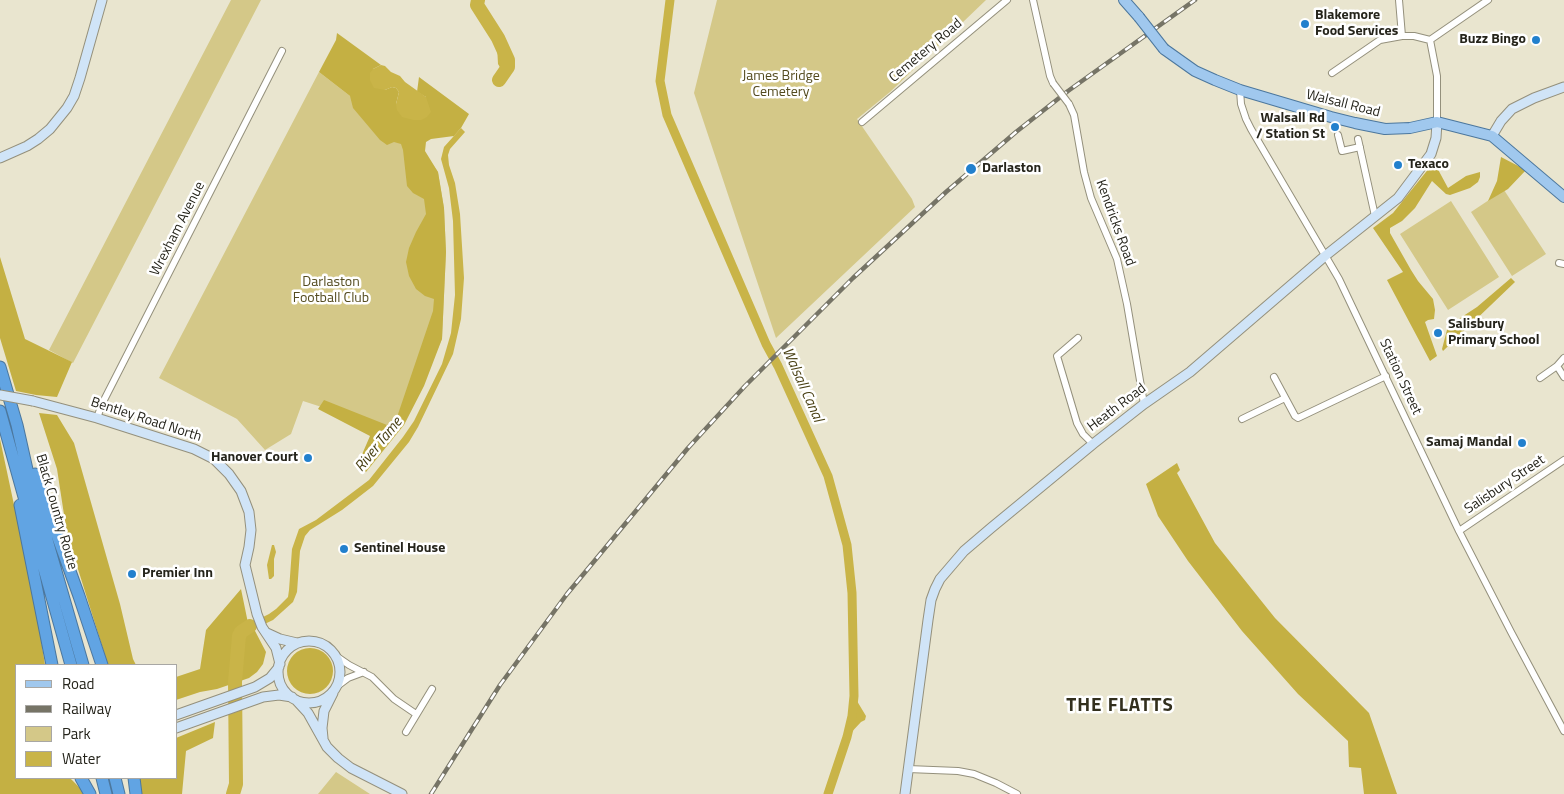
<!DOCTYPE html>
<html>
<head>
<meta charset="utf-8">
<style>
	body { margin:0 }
	#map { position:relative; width:1564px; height:794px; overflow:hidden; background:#e9e5cf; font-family:"Titillium Web",sans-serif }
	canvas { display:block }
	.legend { position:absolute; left:15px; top:664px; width:162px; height:115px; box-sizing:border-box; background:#fff; border:1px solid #a8a7a4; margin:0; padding:6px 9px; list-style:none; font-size:15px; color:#25241b }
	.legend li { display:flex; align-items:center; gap:10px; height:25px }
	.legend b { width:25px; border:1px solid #a8a7a4 }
</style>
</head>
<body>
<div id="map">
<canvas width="1564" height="794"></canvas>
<ul class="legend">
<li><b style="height:6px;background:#a0c8ee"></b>Road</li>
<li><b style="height:6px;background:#767466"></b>Railway</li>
<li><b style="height:14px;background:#d4c888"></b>Park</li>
<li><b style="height:14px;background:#c9b448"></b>Water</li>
</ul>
</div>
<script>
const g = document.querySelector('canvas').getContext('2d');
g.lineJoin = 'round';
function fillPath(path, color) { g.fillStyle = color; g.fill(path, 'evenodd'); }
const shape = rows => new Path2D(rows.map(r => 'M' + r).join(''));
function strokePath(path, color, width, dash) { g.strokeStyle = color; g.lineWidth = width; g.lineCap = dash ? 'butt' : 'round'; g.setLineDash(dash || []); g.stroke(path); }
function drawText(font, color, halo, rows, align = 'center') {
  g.font = font + ' "Titillium Web",sans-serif'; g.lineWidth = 5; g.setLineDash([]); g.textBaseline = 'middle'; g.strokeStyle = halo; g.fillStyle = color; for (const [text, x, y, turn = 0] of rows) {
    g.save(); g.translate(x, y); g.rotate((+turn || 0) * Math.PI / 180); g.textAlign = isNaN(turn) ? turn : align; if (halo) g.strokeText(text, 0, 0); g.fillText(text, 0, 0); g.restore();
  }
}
fillPath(shape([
	[231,0,261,0,73,363,49,350],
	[717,0,986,0,890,92,857,119,912,199,915,207,776,338,694,93],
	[319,72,425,154,438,172,444,208,446,252,442,339,428,371,393,430,303,401,291,434,265,450,237,419,159,378],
	[1504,190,1546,254,1512,276,1471,212],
	[1451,201,1499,277,1448,310,1400,234],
	[336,772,370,794,318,794]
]), '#d4c888');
fillPath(shape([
	[337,33,381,65,373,69,385,90,392,87,396,88,399,92,396,104,426,97,417,92,419,77,469,114,461,128,454,136,431,139,426,142,425,151,438,172,444,208,446,252,442,339,424,386,404,425,366,472,357,466,370,436,318,409,324,400,387,425,396,420,433,311,434,299,425,296,416,289,409,276,406,262,409,248,416,232,426,214,424,199,413,193,407,186,403,150,401,144,394,142,387,145,380,140,353,108,350,96,319,72,336,40],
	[1501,157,1526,170,1508,189,1488,201,1497,181],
	[1434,162,1448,188,1466,176,1480,172,1480,177,1478,182,1470,188,1450,195,1446,194,1432,181,1415,208,1402,221,1390,228,1390,233,1411,270,1418,281,1433,299,1435,310,1434,319,1428,320,1425,322,1437,356,1430,361,1387,280,1403,272,1373,228,1393,213],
	[0,257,25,339,72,362,57,397,36,395,16,391,0,338],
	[1511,278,1515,282,1443,351,1442,349,1448,326,1477,307],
	[39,413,57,415,74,443,120,604,133,659,136,665,108,665,67,534,57,469],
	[0,439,37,613,45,665,16,665,16,778,70,778,81,789,83,794,0,794],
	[1177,463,1180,470,1177,473,1215,543,1275,618,1369,713,1397,794,1364,794,1361,768,1349,767,1348,741,1298,694,1242,631,1188,561,1158,516,1146,484],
	[241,589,248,623,241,628,246,633,254,629,266,652,263,664,257,672,249,678,217,689,200,692,176,700,176,677,200,669,206,630],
	'287 671a23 23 0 1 1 46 0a23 23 0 1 1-46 0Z',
	[215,722,213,738,186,751,182,794,142,794,138,778,176,778,176,738]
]), '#c4b043');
fillPath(shape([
	[472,0,480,0,483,11,503,39,511,57,513,64,503,83,499,80,499,74,501,69,498,64,497,46,488,28,477,14],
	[381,65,385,66,391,72,400,76,405,82,426,97,431,112,427,117,421,120,414,120,402,117,397,110,396,104,399,92,396,88,392,87,385,90,374,88,370,80,370,73,373,69],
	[461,128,465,132,450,149,448,155,449,165,455,183,460,214,464,278,461,319,453,354,418,427,409,442,373,486,342,510,310,530,305,536,300,551,297,592,293,602,273,620,246,633,242,639,235,635,241,628,269,614,276,609,288,597,289,590,292,549,299,529,316,520,369,480,403,437,414,421,442,364,451,333,455,295,453,221,449,188,441,159,444,147],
	[272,545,274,545,276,552,274,559,274,576,271,579,269,579,267,565],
	[854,696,866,716,865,720,861,722,847,737,852,716]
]), '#c9b448');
strokePath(shape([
	[670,0,660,81,667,115,766,344,778,366,828,476,847,545,852,593,854,696,852,716,847,737,828,794]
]), '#c9b448', 9);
strokePath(shape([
	[478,0,477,5,498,38,508,60,508,67,499,80],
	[233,794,236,784,235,682,239,636,241,632,250,626]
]), '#c9b448', 14);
const street = shape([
	[1033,0,1050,76,1053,83],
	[1399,0,1402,36,1414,36,1430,40],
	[1430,40,1437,76,1437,122],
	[1430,40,1488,0],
	[1332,73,1380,40,1402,36],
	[1240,90,1241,104,1246,119,1251,129,1339,279,1459,531,1511,632,1564,731],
	[1069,104,1074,115,1084,172,1091,198,1117,259,1127,304,1144,404],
	[862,122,1007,0],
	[1338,135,1342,151,1360,147],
	[1358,139,1375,216],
	[1559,263,1564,264],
	[1078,338,1057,356,1077,423,1083,434,1093,444],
	[1564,358,1557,366,1564,377],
	[1274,377,1295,416,1298,418,1386,376],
	[1540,378,1557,366],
	[97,418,102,404,282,51],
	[1242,419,1285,398],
	[1459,531,1564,460],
	[336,656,349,665,372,677,394,699,416,714],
	[336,687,348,678,364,672],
	[406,732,432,689],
	[908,769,958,771,974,774,996,783,1017,794]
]);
const secondary = shape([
	[1492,136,1501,121,1512,109,1534,98,1564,87],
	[0,158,27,146,38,139,50,129,67,108,74,96,80,78,102,0],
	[33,401,97,418,194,449,214,459,229,474,241,491,249,512,251,530,249,547,245,565,257,614,262,627,276,648,280,664],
	[267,633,280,639,297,643],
	'278 672a31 31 0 1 1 62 0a31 31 0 1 1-62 0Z',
	[296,700,308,713,327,747,338,758,351,768,402,794],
	[176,715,255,687,270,678,279,667],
	[176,728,263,697,279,695,292,697],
	[323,738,322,728,324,711,333,693],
	[905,794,928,620,931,600,935,589,940,579,964,551,991,528,1093,444,1144,404,1190,372,1325,256,1398,198,1431,154,1436,138,1437,122]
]);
const primary = shape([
	[1124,0,1139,17],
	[1164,49,1195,71,1215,80,1240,90,1331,117,1355,123,1385,129,1410,128,1437,122,1492,136,1564,197]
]);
const highway = shape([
	[0,367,17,425,28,474,83,665],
	[0,411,71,665],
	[35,474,79,596,102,665],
	[20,505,52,665],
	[81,778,90,794],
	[102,778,106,794],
	[115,778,119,794],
	[134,778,136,794]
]);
strokePath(street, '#94907c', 8);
strokePath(secondary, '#94907c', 11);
strokePath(primary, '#4c779d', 12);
strokePath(highway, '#4c779d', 13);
strokePath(street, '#fff', 6);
strokePath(secondary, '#d0e4f7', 9);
strokePath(primary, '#a0c8ee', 10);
strokePath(highway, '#61a4e3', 11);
const rail = shape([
	[431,794,500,685,567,594,688,448,745,386,853,278,946,192,1016,132,1068,91,1195,0]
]);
strokePath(rail, '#767466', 4.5);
strokePath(rail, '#fff', 2.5, [8]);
const streetBridge = shape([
	[1053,83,1069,104]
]);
const secondaryBridge = shape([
	[0,395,33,401]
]);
const primaryBridge = shape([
	[1139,17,1164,49]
]);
strokePath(streetBridge, '#94907c', 8, []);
strokePath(secondaryBridge, '#94907c', 11, []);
strokePath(primaryBridge, '#4c779d', 12, []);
strokePath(streetBridge, '#fff', 6);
strokePath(secondaryBridge, '#d0e4f7', 9);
strokePath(primaryBridge, '#a0c8ee', 10);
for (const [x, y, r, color] of [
	[1305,24,5,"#2280cd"],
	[1536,40,5,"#2280cd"],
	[1335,127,5,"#2280cd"],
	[1398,165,5,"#2280cd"],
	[971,169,6,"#2280cd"],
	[1438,333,5,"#2280cd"],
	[1522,443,5,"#2280cd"],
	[308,458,5,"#2280cd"],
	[344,549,5,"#2280cd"],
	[132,574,5,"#2280cd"]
]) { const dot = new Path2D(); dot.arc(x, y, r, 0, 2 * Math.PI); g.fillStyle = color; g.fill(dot); strokePath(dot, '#fff', 2); }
drawText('bold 14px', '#25241b', '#fff', [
	["Blakemore",1315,16],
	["Food Services",1315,32],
	["Buzz Bingo",1526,40,"right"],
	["Walsall Rd",1325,119,"right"],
	["/ Station St",1325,135,"right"],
	["Texaco",1408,165],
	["Darlaston",982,169],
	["Salisbury",1448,325],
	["Primary School",1448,341],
	["Samaj Mandal",1512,443,"right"],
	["Hanover Court",298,458,"right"],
	["Sentinel House",354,549],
	["Premier Inn",142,574]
], 'left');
drawText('14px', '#25241b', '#fff', [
	["Cemetery Road",926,51,-40],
	["Walsall Road",1343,104,14],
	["Kendricks Road",1115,223,70],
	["Wrexham Avenue",178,229,-63],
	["Station Street",1400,377,65],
	["Heath Road",1117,408,-37],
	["Bentley Road North",146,420,18],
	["Salisbury Street",1505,485,-34],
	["Black Country Route",56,512,74]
]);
drawText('14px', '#544b1f', '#fff', [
	["James Bridge",781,77],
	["Cemetery",781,93],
	["Darlaston",331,283],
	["Football Club",331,299]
]);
drawText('italic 15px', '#483f12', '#fff', [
	["Walsall Canal",802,385,66],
	["River Tame",379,445,-51]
]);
g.letterSpacing = '1px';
drawText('bold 19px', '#322f1d', '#fff', [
	["THE FLATTS",1120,706]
]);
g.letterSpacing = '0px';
</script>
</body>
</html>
